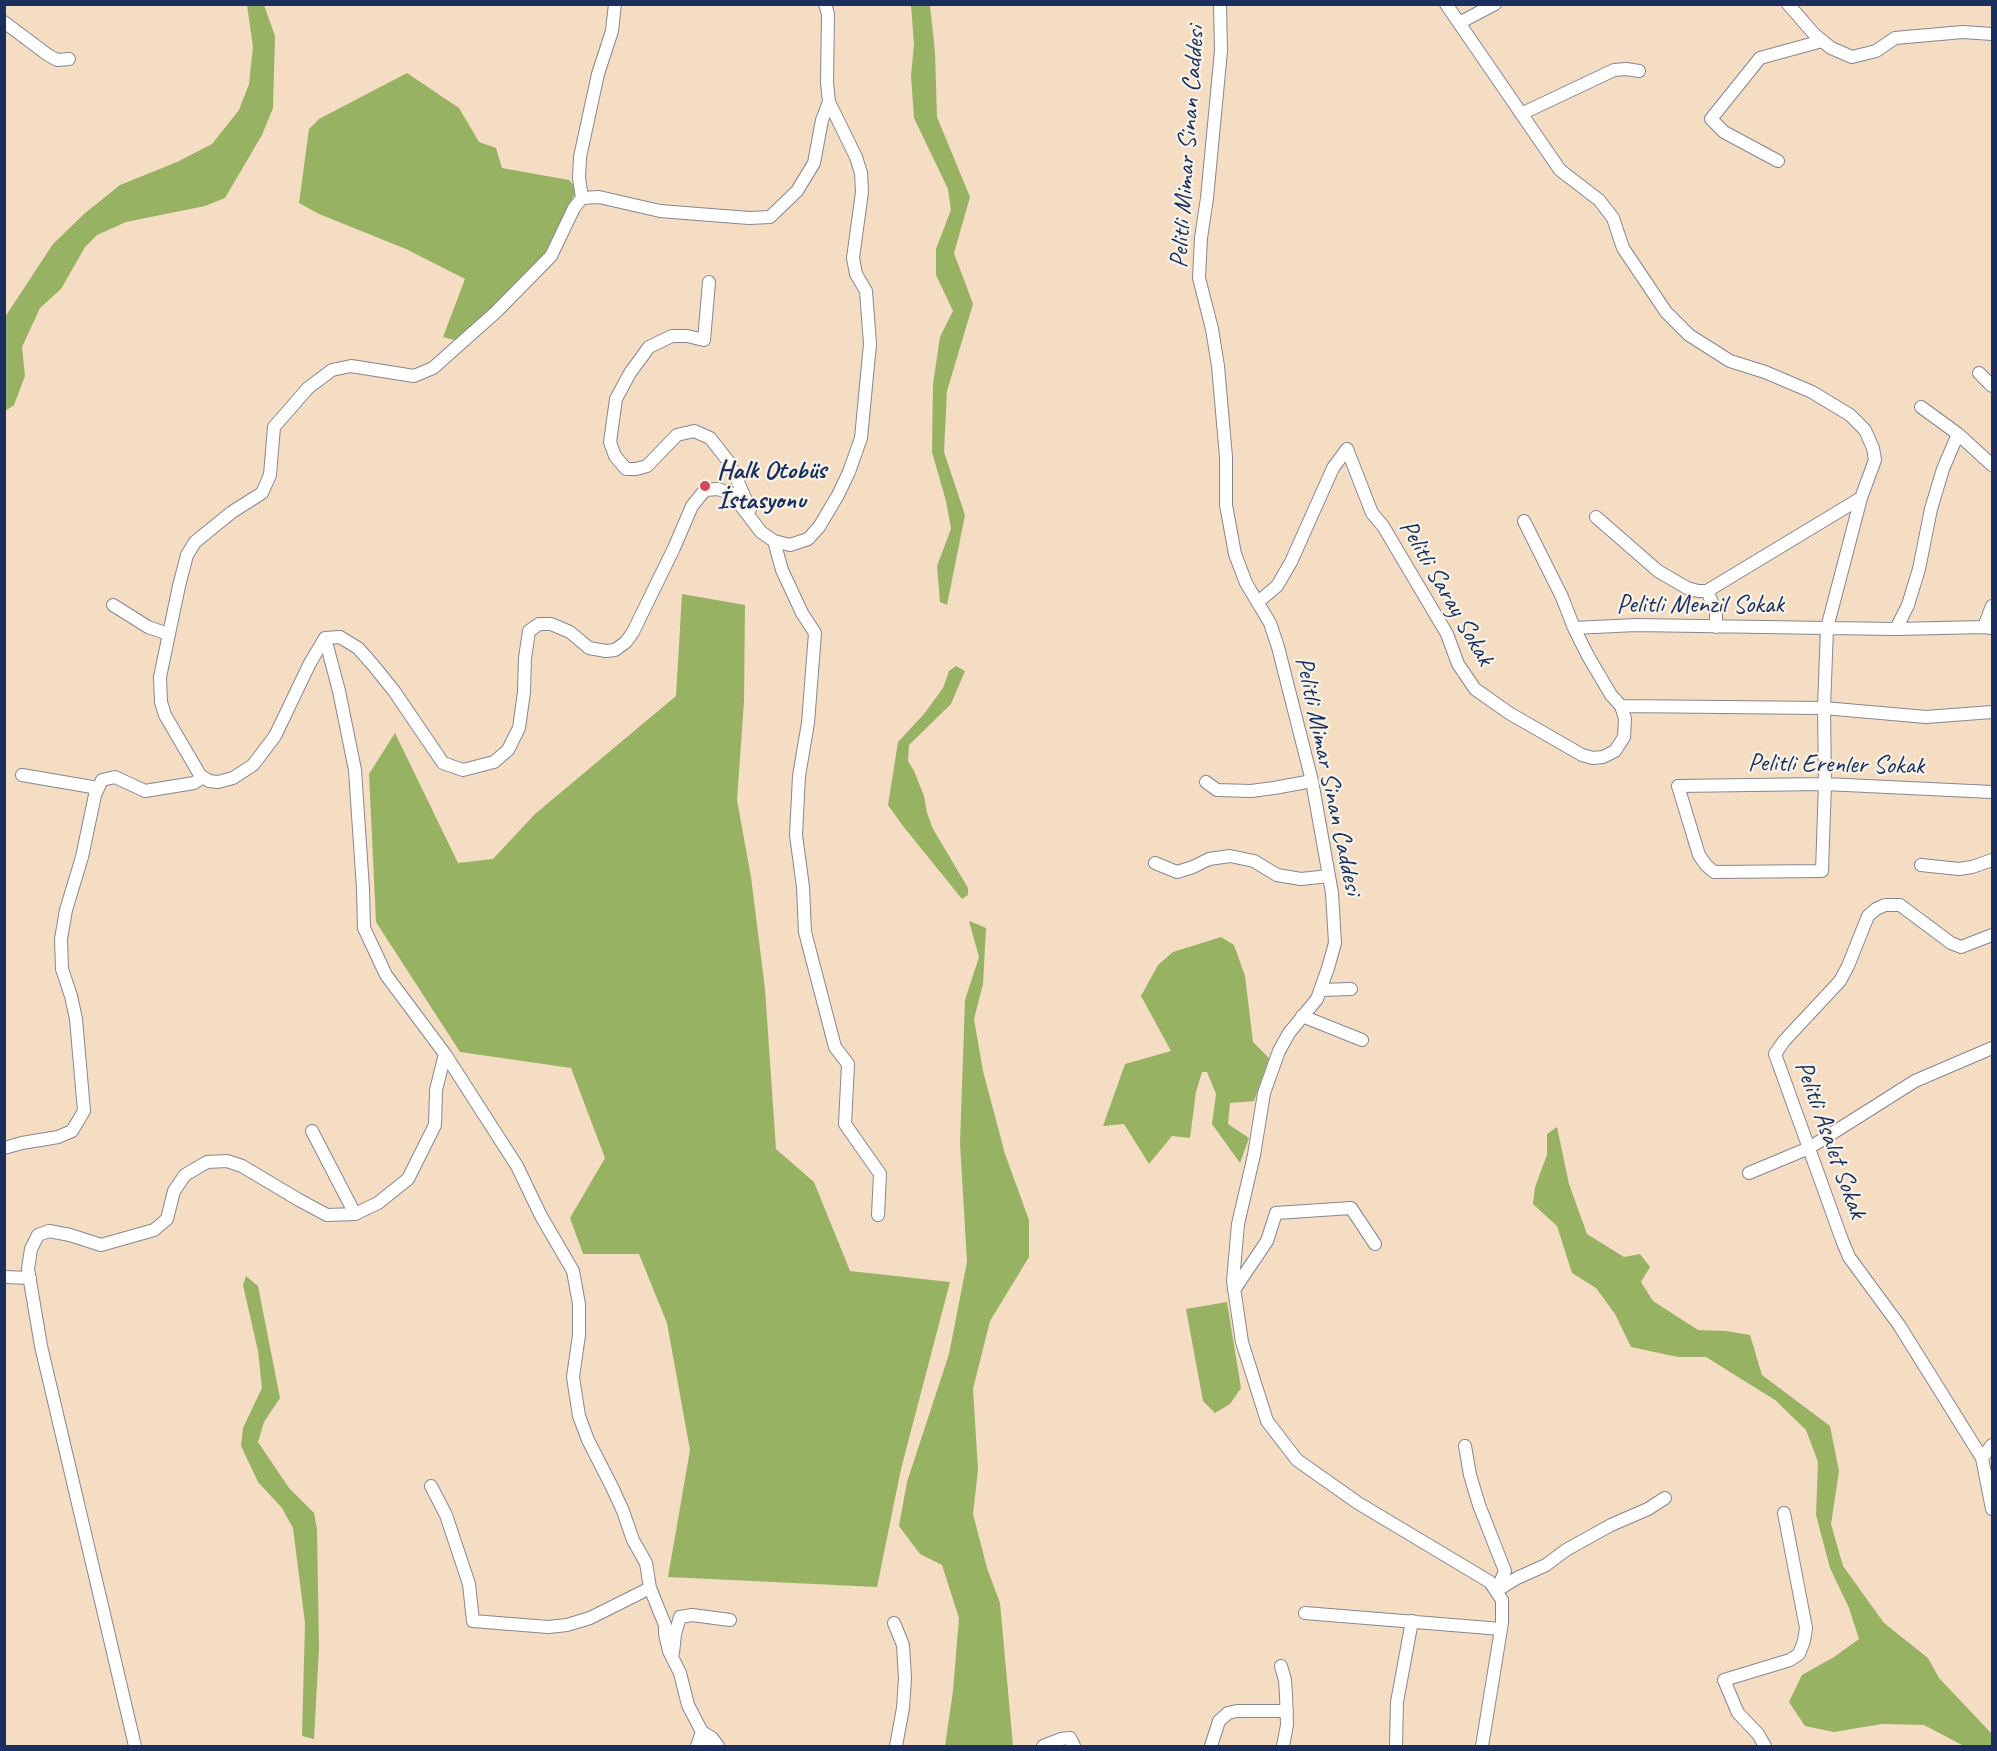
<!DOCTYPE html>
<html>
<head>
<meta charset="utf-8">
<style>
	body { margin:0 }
	#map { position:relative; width:1997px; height:1751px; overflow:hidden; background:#f4ddc2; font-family:Caveat,sans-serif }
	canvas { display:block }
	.frame { position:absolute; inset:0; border:6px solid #1b2f5e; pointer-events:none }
</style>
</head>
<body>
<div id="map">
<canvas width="1997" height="1751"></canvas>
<div class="frame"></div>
</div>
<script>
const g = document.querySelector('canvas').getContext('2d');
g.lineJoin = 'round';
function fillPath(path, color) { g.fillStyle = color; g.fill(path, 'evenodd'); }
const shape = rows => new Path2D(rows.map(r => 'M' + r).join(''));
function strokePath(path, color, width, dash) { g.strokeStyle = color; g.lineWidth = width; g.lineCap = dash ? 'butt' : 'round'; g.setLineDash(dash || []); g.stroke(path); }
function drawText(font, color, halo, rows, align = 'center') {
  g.font = font + ' Caveat,sans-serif'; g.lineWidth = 4.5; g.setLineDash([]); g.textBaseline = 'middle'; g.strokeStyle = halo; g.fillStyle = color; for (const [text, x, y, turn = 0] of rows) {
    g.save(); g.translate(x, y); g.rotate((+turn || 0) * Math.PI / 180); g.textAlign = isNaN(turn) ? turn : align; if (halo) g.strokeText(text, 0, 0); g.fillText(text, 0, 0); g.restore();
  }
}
fillPath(shape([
	[247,5,264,5,275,36,273,108,262,135,225,198,205,206,126,222,97,235,85,247,61,289,40,308,22,347,25,376,14,405,5,411,5,317,53,244,84,214,120,185,177,162,212,144,239,110,249,84,253,47],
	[911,5,930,5,935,53,937,117,970,197,954,253,973,304,947,391,944,452,965,515,947,605,940,602,937,566,951,529,946,501,932,452,933,384,940,337,953,311,936,275,936,249,951,210,948,189,914,118,911,76,914,44],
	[407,73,459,108,479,142,496,148,502,168,569,180,577,189,547,251,527,275,458,341,443,337,465,279,406,249,319,214,299,203,309,129,319,119],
	[682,594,745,605,744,701,737,800,751,877,765,989,776,1149,814,1182,850,1271,950,1282,901,1469,877,1587,668,1577,690,1450,667,1323,639,1254,583,1254,570,1218,605,1158,571,1068,460,1052,376,922,369,774,395,733,458,863,493,859,535,814,676,696],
	[956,666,965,671,951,704,909,745,908,761,914,771,924,796,927,813,933,829,968,888,968,895,962,899,903,826,888,805,898,742,924,714,943,688,949,671],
	[969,921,986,928,983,984,974,1019,983,1071,1005,1154,1029,1220,1029,1257,990,1321,973,1389,978,1470,973,1514,987,1568,1000,1603,1013,1746,945,1746,953,1691,959,1618,942,1565,920,1554,899,1526,907,1482,949,1354,967,1262,960,1143,965,1000,979,957],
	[1221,937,1234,945,1245,976,1253,1042,1269,1058,1254,1101,1230,1103,1228,1124,1249,1138,1240,1163,1212,1124,1216,1094,1207,1072,1202,1072,1196,1092,1190,1138,1172,1136,1149,1164,1124,1124,1103,1126,1125,1064,1171,1051,1141,996,1158,965,1173,952],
	[1557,1127,1569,1184,1587,1234,1624,1257,1640,1254,1650,1267,1641,1282,1653,1301,1698,1330,1726,1331,1750,1335,1762,1375,1830,1426,1839,1471,1831,1524,1843,1566,1884,1623,1928,1658,1939,1678,1992,1734,1992,1746,1964,1746,1924,1725,1882,1724,1834,1732,1805,1726,1789,1702,1802,1675,1834,1657,1859,1639,1849,1608,1830,1568,1816,1515,1818,1462,1806,1430,1775,1400,1706,1357,1678,1357,1631,1347,1615,1314,1596,1288,1572,1273,1557,1226,1533,1204,1535,1187,1547,1155,1547,1134],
	[246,1276,258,1286,280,1398,264,1422,258,1442,289,1488,314,1513,317,1529,319,1648,314,1739,302,1736,305,1623,293,1528,282,1508,258,1482,241,1446,243,1428,262,1388,258,1351,243,1285],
	[1227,1302,1241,1388,1230,1404,1215,1413,1203,1401,1186,1309]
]), '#98b264');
const minor = shape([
	[825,4,828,14,827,83,829,102,856,157,861,173,862,192,853,258,856,274,866,291,870,344,861,438,849,472,838,495,819,527,808,539,790,545,774,541,761,532,732,494,718,489,705,490,692,506,674,548,633,632,626,642,615,650,606,651,589,648,570,632,551,624,539,624,529,631,525,658,524,692,519,728,508,750,494,762,463,770,443,763,394,691,373,665,358,648,340,637,325,638,310,663,275,736,253,765,233,778,218,782,209,781,200,775,165,715,161,702,160,677,179,586,187,555,195,542,232,512,262,493,270,475,274,427,308,388,332,370,351,366,414,376,433,368,496,312,551,256,574,208,582,198,599,197,660,211,749,218,770,217,797,191,814,163,822,120,829,102],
	[1220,4,1221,51,1207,198,1201,238,1199,278,1212,329,1218,366,1226,457,1226,505,1235,554,1246,583,1270,623,1278,647,1312,781,1332,893,1335,943,1328,968,1317,999,1289,1033,1279,1051,1264,1093,1254,1155,1238,1224,1233,1281,1242,1342,1267,1421,1297,1460,1358,1503,1490,1582,1502,1600,1502,1623,1482,1746],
	[1446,4,1560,170,1599,200,1613,218,1623,248,1666,312,1689,335,1730,361,1765,372,1812,392,1850,415,1865,430,1873,448,1875,460,1861,498,1827,628,1896,629,1984,627,1992,628],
	[1788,4,1815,35,1831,48,1852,57,1876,51,1895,38,1963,32,1992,34],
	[4,22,48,55,57,60,69,59],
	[1459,23,1495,4],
	[1521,114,1614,70,1626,69,1639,71],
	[1778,161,1724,132,1711,119,1760,58,1822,41],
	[582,198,579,178,580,157,598,74,612,31,615,4],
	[709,282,704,340,687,336,672,336,649,347,630,373,616,399,610,442,615,456,626,469,636,469,647,466,677,435,694,431,710,438,729,462,750,509],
	[1979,373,1992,386],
	[1921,407,1958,434,1992,465],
	[1596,517,1658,571,1687,588,1698,591,1707,591,1716,611,1716,627],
	[1524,521,1562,597,1574,628,1588,656,1611,695,1621,706],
	[774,541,782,570,802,613,815,633,808,723,799,776,796,835,803,887,805,932,835,1047,848,1064,845,1124,880,1174,878,1215],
	[1707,591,1861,498],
	[1258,602,1277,586,1291,562,1333,468,1347,449,1372,513,1383,526,1447,634,1458,664,1475,689,1509,713,1582,755,1593,758,1603,757,1615,751,1624,737,1625,719,1621,706],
	[113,605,148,627,168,634],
	[1984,627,1992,606],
	[1574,628,1636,625,1827,628,1824,708,1825,784,1822,871,1714,872,1706,865,1699,855,1678,786,1825,784,1992,792],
	[1896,629,1908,605,1919,569,1931,509,1943,469,1958,434],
	[1621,706,1824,708,1926,717,1992,712],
	[22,775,98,788],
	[1206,782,1217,790,1251,791,1274,788,1312,781],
	[1155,863,1177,872,1193,867,1209,859,1230,856,1254,861,1277,875,1301,879,1329,876],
	[1921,865,1959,869,1972,867,1992,860],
	[1992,935,1961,947,1951,943,1900,905,1885,905,1876,909,1868,916,1848,966,1840,981,1784,1041,1775,1054,1842,1240,1849,1257,1899,1325,1982,1458,1992,1509],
	[1320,990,1351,989],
	[1302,1016,1362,1040],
	[445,1054,517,1166,541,1216,573,1271,579,1304,579,1335,573,1377,579,1416,588,1440,612,1487,623,1511,633,1540,646,1563,650,1588,665,1625,665,1634,669,1651,680,1673,688,1705,702,1732,707,1746],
	[312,1131,355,1214],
	[4,1148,22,1143,58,1137,72,1131,84,1111,76,1019,71,996,62,969,61,939,66,910,82,857,95,795,102,780,115,777,145,791,194,783,203,777],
	[1749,1173,1809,1148,1915,1081,1992,1048],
	[4,1277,30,1278],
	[1234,1290,1267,1241,1276,1213,1351,1208,1375,1244],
	[1465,1446,1470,1475,1479,1505,1505,1571,1497,1590],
	[1982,1458,1992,1445],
	[431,1486,446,1515,469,1584,473,1621,548,1627,567,1625,590,1618,650,1588],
	[1496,1591,1517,1578,1546,1565,1566,1550,1611,1525,1648,1509,1665,1498],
	[1305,1613,1501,1629],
	[894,1623,903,1645,905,1678,903,1708,896,1746],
	[673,1653,675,1634,680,1617,692,1615,730,1620],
	[1281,1666,1285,1680,1286,1695,1287,1725,1283,1746],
	[135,1746,41,1346,28,1269,31,1249,38,1235,49,1231,70,1235,101,1245,154,1230,167,1219,174,1191,185,1175,207,1162,227,1161,242,1166,299,1200,327,1215,355,1214,378,1203,408,1179,435,1125,436,1090,445,1054,386,975,364,928,363,889,355,770,339,691,325,638],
	[697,1746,702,1732,712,1738,718,1746],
	[1043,1746,1061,1739,1070,1738,1074,1746],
	[1211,1746,1219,1721,1228,1713,1237,1711,1287,1711],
	[1396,1746,1397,1702,1412,1621],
	[1765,1746,1758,1734,1738,1713,1724,1680,1790,1660,1799,1654,1804,1641,1806,1628,1784,1513]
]);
strokePath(minor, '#888690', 14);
strokePath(minor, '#fff', 12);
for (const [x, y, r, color] of [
	[705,486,6,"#d1495b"]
]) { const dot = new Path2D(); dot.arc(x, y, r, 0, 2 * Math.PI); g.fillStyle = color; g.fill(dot); strokePath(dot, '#f7f3e8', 2); }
drawText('26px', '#1b2f5e', '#f7f3e8', [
	["Pelitli Mimar Sinan Caddesi",1188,147,-86],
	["Pelitli Saray Sokak",1446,593,60],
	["Pelitli Menzil Sokak",1700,605],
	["Pelitli Erenler Sokak",1836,765,1],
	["Pelitli Mimar Sinan Caddesi",1328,776,78],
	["Pelitli Asalet Sokak",1830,1140,70]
]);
drawText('bold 26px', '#1b2f5e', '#f7f3e8', [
	["Halk Otobüs",717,471],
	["İstasyonu",717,501]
], 'left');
</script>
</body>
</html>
